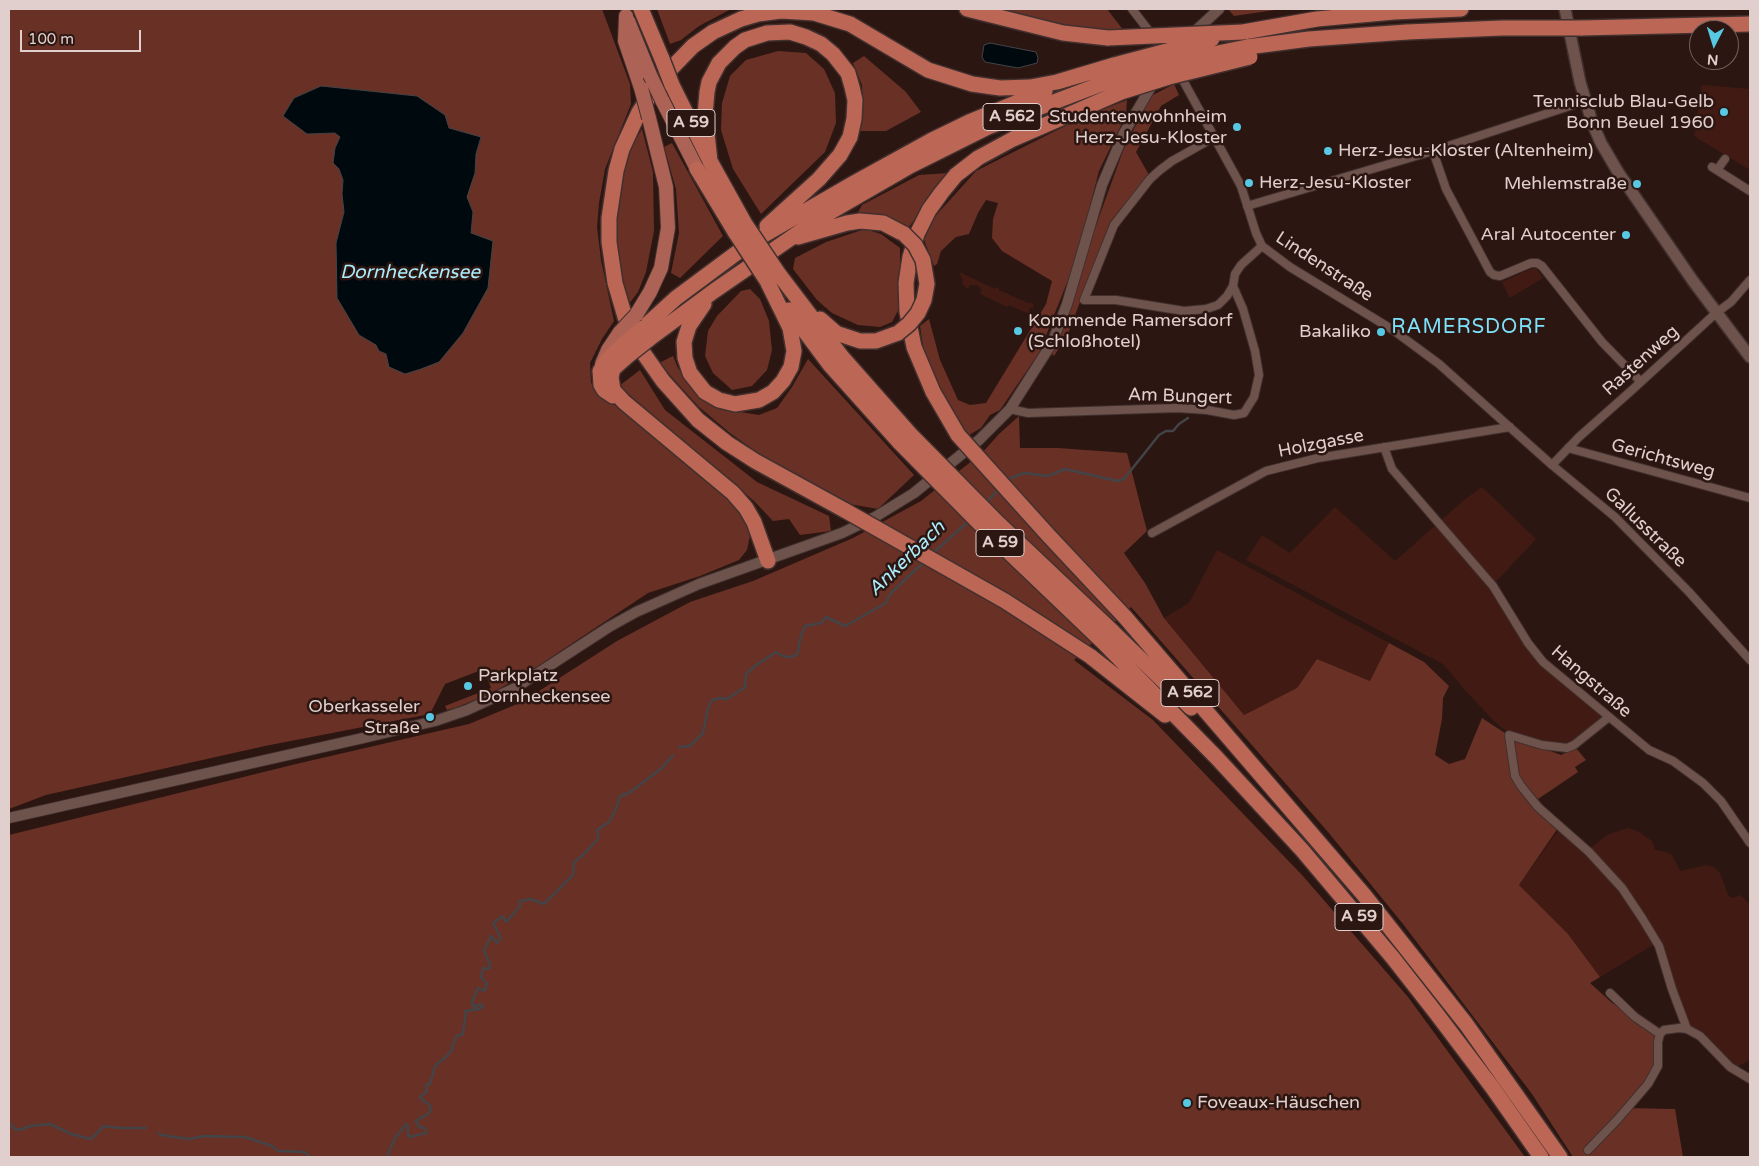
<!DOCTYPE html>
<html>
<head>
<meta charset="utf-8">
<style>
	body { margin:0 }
	#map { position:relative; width:1759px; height:1166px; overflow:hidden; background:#2c1612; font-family:"Varela Round",sans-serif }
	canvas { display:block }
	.frame { position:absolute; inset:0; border:10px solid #e0cfcc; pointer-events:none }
	.north { position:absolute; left:1689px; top:20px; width:50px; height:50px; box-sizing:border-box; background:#2c1612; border:1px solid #74605c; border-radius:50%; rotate:185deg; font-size:14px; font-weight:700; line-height:20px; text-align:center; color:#e0cfcc }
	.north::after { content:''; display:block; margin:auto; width:18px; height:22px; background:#57c9e3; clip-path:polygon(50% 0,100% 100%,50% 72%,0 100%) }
	.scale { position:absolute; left:20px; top:30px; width:121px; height:22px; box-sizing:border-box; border:2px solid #e0cfcc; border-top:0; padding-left:6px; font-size:15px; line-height:18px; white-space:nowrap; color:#e0cfcc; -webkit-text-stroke:4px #2c1612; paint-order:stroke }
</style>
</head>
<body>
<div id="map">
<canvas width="1759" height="1166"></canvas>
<div class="frame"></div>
<div class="north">N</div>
<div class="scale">100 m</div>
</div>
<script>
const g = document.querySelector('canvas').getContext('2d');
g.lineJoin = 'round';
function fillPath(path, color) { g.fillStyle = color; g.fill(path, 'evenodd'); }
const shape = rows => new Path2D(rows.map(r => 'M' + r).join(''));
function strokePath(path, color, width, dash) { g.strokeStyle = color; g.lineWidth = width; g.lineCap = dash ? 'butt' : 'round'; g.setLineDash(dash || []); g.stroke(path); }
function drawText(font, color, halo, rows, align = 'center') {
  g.font = font + ' "Varela Round",sans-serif'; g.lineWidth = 5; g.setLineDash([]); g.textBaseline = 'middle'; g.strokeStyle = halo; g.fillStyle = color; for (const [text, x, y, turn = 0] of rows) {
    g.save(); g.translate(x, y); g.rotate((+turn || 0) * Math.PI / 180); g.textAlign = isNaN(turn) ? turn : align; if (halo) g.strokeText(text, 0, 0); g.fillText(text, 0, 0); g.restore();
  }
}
fillPath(shape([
	[1702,85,1750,89,1750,170,1694,136],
	[1533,268,1536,268,1543,278,1510,298,1502,282],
	[959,272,995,289,996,287,999,288,999,290,1028,303,1033,303,1034,307,1029,309,1029,314,1009,305,1007,307,980,294,982,290,977,285,970,285,968,289,965,287,962,283,963,281],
	[1482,487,1536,539,1492,586,1538,663,1605,716,1569,744,1558,746,1509,733,1495,722,1464,689,1443,664,1246,560,1262,535,1290,553,1335,507,1395,561,1464,500],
	[1217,550,1389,643,1370,681,1317,659,1297,688,1244,715,1164,618,1189,603],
	[1628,828,1639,832,1652,841,1655,850,1666,852,1672,855,1680,871,1706,865,1714,867,1720,873,1728,895,1732,898,1741,895,1750,905,1750,1060,1736,1067,1703,1035,1691,1028,1675,991,1661,943,1647,917,1626,888,1590,848,1609,834],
	[1559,829,1590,858,1620,889,1653,945,1600,977,1568,934,1519,885]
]), '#411b13');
fillPath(shape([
	[9,9,602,9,630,84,631,104,605,169,599,203,597,227,601,260,614,321,602,339,590,363,591,383,617,406,719,489,745,519,750,536,747,550,739,560,700,576,648,593,538,666,492,693,455,708,447,710,445,706,491,688,484,669,445,684,430,714,265,746,46,795,9,809],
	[321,86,417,96,449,128,481,138,476,154,475,173,467,197,473,212,471,233,488,288,476,309,439,362,421,369,405,374,386,354,379,351,376,345,359,335,336,243,344,212,342,194,343,180,339,169,335,148,340,137,335,133,307,134,283,116,294,98],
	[657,9,731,9,699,26,681,40,670,44],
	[994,9,1107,9,1124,31,1096,32,1044,24],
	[1228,9,1282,9,1234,16],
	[778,51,806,53,824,69,835,93,836,123,825,152,761,214,733,169,721,130,722,103,730,76,746,60],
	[864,56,906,92,921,112,886,131,859,131,863,113,862,85,853,63],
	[1174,84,1179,95,1161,106,1136,152,1149,175,1110,222,1068,334,1054,356,1052,354,1064,326,1094,231,1124,148,1151,96],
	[1127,100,1126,115,1099,171,1076,260,1039,353,1000,410,990,415,981,428,969,435,951,414,925,359,920,326,929,319,940,360,958,400,970,405,986,403,1046,304,1052,281,1002,251,992,238,993,219,998,203,986,200,978,213,969,234,956,237,941,251,937,264,934,266,923,237,930,222,976,171,1083,117],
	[642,129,653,172,654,231,646,272,638,292,628,305,616,255,614,196,623,160],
	[672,143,723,236,680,278,671,273,679,233,676,189,664,147],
	[948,173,909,227,892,218,857,214,862,205,919,175],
	[865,229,881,234,900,248,900,307,892,322,880,327,858,325,832,313,817,300,793,269,795,258,826,242],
	[750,289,760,299,769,321,772,350,767,370,752,386,732,390,713,373,705,356,708,331,717,316,741,291],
	[673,356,678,368,691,385,734,411,759,415,777,408,792,387,808,359,914,475,878,509,849,504,772,463,730,433,699,407,659,363],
	[640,370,665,410,757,482,829,516,831,531,800,535,789,519,773,521,754,501,619,386],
	[1019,416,1020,448,1058,448,1127,453,1147,531,1124,553,1145,583,1164,618,1244,715,1297,688,1317,659,1370,681,1389,643,1424,662,1449,686,1443,698,1442,719,1435,755,1449,764,1465,759,1482,718,1508,735,1561,755,1576,748,1586,760,1575,767,1578,772,1538,799,1560,825,1519,885,1568,934,1600,977,1590,983,1611,1002,1656,1033,1653,1047,1654,1065,1641,1087,1625,1108,1675,1109,1683,1157,1573,1157,1532,1094,1403,924,1328,832,1131,607,1074,660,1153,720,1302,875,1408,997,1525,1157,9,1157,9,835,296,764,469,724,522,702,617,641,690,602,753,581,853,538,921,501,982,453,999,434]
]), '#693025');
const water = shape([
	[990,43,1036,52,1038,58,1037,63,1018,68,985,62,982,57,984,45,990,43],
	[321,86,417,96,445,115,449,128,481,137,476,154,475,173,467,197,473,212,471,233,493,241,488,288,463,333,439,362,421,369,405,374,389,367,386,354,379,351,376,345,359,335,337,298,336,243,344,212,342,194,343,180,339,169,333,163,335,148,340,137,335,133,307,134,283,116,294,98,321,86]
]);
fillPath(water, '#00090e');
strokePath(water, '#434447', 1);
strokePath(shape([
	[1007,482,1011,478,1024,473,1048,476,1065,469,1117,481,1124,479,1159,435,1166,431,1173,431,1179,424,1188,418],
	[986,503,999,489],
	[933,553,970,520],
	[679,747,690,746,703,733,708,708,712,700,721,698,727,699,745,687,746,674,755,666,776,652,783,656,790,657,797,655,801,635,805,626,821,623,826,617,845,626,886,603,890,594,924,562],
	[9,1123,15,1129,20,1130,30,1126,50,1124,71,1134,91,1139,104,1126,120,1128,146,1128],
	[159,1133,161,1135,189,1139,204,1136,245,1137,272,1146,278,1151,304,1152,311,1157],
	[387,1157,395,1138,406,1124,408,1127,408,1135,410,1137,426,1133,425,1128,419,1127,416,1121,422,1117,427,1115,431,1110,429,1104,423,1101,420,1097,427,1091,426,1085,430,1084,435,1066,447,1056,453,1048,452,1046,457,1036,463,1034,466,1011,479,1009,483,1007,481,1004,474,1007,472,1002,478,988,484,991,487,984,481,977,483,968,489,969,490,965,484,950,491,936,497,943,501,938,493,923,503,916,506,922,520,906,520,901,531,899,544,904,573,875,574,862,583,855,598,839,597,830,609,822,615,811,620,796,629,793,662,768,673,755]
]), '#434447', 2.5);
const minor = shape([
	[1132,9,1166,53],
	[1179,73,1241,186,1256,233,1262,246,1290,267,1393,330,1439,364,1552,465,1615,517,1689,592,1750,660],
	[1213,138,1172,161,1160,170,1150,179,1114,225,1084,300,1116,300,1184,311,1206,309,1218,305,1227,296,1233,286,1235,274,1241,265,1262,246],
	[1433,151,1446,189,1490,272,1494,275,1500,276,1531,263,1537,263,1542,266,1602,342,1641,382],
	[1712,167,1750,191],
	[1717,170,1725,159],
	[1247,206,1433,151,1585,101],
	[1010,409,1028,413,1177,408,1207,410,1234,415,1244,413,1254,397,1259,375,1255,351,1243,309,1233,286],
	[1384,447,1392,469,1493,586,1528,643,1543,662,1649,750,1673,761,1703,783,1721,801,1750,843],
	[1568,448,1750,498],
	[1552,465,1579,437,1632,390,1716,313,1731,302,1750,280],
	[1152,533,1266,471,1318,458,1510,427],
	[1609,717,1574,745,1567,748,1542,745,1509,735,1515,776,1521,786,1538,807,1589,852,1622,888,1642,918,1659,946,1672,989,1687,1029],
	[1610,993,1635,1017,1660,1034,1664,1030,1679,1028,1687,1029,1700,1036,1730,1067,1750,1079],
	[1588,1150,1617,1120,1648,1084,1658,1066,1658,1042,1660,1034]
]);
const tertiary = shape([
	[1190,36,1219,9],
	[9,818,363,738,435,721,467,710,515,688,609,627,636,612,699,584,842,533,875,517,914,493,979,440,1010,409,1052,343,1067,304,1102,185,1124,133,1155,80]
]);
const secondary = shape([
	[1565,9,1580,82,1592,122,1601,143,1618,172,1693,281,1750,357]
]);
const trunk = shape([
	[626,16,625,41,641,88],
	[628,21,650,75],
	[662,100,697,169],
	[636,315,650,292,661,268,668,228,666,187,649,118],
	[602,364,608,350,620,332]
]);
const motorway = shape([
	[641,9,662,59],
	[967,9,1063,33,1108,38],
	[1581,28,1750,24],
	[1243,32,1317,19,1394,12,1461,9],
	[1247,47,1309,39,1407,32],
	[672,85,710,161,745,224],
	[710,161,705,115,707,92,709,82,719,63,735,47,745,40,767,33,790,32,806,37,821,44,833,54,848,73,852,87,855,100,854,119,850,137,840,155,819,179,767,226],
	[697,169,735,232],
	[798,237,847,223,860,221,883,223,904,234],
	[778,273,842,357,910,434],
	[704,304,689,326,684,342,685,358,690,373,705,392,719,400,735,404,759,400,773,392,783,381,791,367,794,351,790,328,767,281],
	[789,310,830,365,900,443],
	[820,319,836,333,860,341,876,341,898,333],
	[643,328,676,298,750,243,854,183,932,140,969,122,1045,91],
	[649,339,714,291,820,218,910,166,988,127,1117,78],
	[630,354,613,369,611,377,613,390,624,402,733,493,746,508,754,522,768,561],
	[613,396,604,390,601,385,600,371,607,360,625,343],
	[958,435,933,392,914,347,907,312,906,283,910,257,917,234,929,210,942,192,956,175,978,158,1013,139,1121,92],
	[846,511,755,461,727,443,698,420,663,381,637,344,625,317,615,283,609,242,609,218,616,171,622,149,639,112,660,80,693,46,713,32,741,19,758,14,781,11,814,13,850,24,928,70,972,84,1000,88,1030,87,1057,82,1114,65],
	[1125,617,1364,895,1466,1024,1560,1157],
	[1112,631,1191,708],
	[1102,641,1216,757,1302,850,1393,958,1436,1013,1492,1087,1541,1157],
	[1090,656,1165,715]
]);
strokePath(minor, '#41302e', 10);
strokePath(tertiary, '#41302e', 12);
strokePath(secondary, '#41302e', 14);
strokePath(trunk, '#41302e', 16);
strokePath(motorway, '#41302e', 18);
strokePath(minor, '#6e534d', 8);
strokePath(tertiary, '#6e534d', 10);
strokePath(secondary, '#6e534d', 11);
strokePath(trunk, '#ac6254', 14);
strokePath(motorway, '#bc6655', 15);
const trunkBridge = shape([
	[650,75,662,100],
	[641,88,649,118],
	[620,332,636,315]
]);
const motorwayBridge = shape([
	[1407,32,1502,28,1581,28],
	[1108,38,1243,32],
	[662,59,672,85],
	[1114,65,1212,39],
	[1117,78,1169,63,1247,47],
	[1121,92,1169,77,1250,57],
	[745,224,778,273],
	[735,232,767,281],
	[898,333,909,324,918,313,924,300,927,284,923,260,915,245,904,234],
	[625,343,643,328],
	[630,354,649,339],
	[910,434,998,523,1112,631],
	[958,435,1049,536,1125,617],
	[900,443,988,532,1102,641],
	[846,511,1005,601,1090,656]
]);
strokePath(trunkBridge, '#41302e', 16, []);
strokePath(motorwayBridge, '#41302e', 18, []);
strokePath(trunkBridge, '#ac6254', 14);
strokePath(motorwayBridge, '#bc6655', 15);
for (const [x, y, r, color] of [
	[1724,112,5,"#57c9e3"],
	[1237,127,5,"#57c9e3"],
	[1328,151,5,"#57c9e3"],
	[1249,183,5,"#57c9e3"],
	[1637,184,5,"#57c9e3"],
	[1626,235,5,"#57c9e3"],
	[1018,331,5,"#57c9e3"],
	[1381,332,5,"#57c9e3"],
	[468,686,5,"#57c9e3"],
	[430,717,5,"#57c9e3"],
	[1187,1103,5,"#57c9e3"]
]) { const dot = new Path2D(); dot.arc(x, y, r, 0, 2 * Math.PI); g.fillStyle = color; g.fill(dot); strokePath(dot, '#2c1612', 2); }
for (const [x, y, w] of [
	[1012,117,58],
	[691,123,48],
	[1000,543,48],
	[1190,693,58],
	[1359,917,48]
]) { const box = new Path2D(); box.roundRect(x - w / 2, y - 13.5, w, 27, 4); g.fillStyle = '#2c1612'; g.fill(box); strokePath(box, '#e0cfcc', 1); }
drawText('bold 16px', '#e0cfcc', null, [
	["A 562",1012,117],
	["A 59",691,123],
	["A 59",1000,543],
	["A 562",1190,693],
	["A 59",1359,917]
]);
drawText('18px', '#e0cfcc', '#2c1612', [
	["Tennisclub Blau-Gelb",1714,102],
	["Bonn Beuel 1960",1714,123],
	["Studentenwohnheim",1227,117],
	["Herz-Jesu-Kloster",1227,138],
	["Herz-Jesu-Kloster (Altenheim)",1338,151,"left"],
	["Herz-Jesu-Kloster",1259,183,"left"],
	["Mehlemstraße",1627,184],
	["Aral Autocenter",1616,235],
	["Kommende Ramersdorf",1028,321,"left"],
	["(Schloßhotel)",1028,342,"left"],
	["Bakaliko",1371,332],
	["Parkplatz",478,676,"left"],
	["Dornheckensee",478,697,"left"],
	["Oberkasseler",420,707],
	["Straße",420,728],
	["Foveaux-Häuschen",1197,1103,"left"]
], 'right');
drawText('18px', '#e0cfcc', '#2c1612', [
	["Lindenstraße",1324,267,33],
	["Rastenweg",1641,361,-42],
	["Am Bungert",1180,397,2],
	["Holzgasse",1321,444,-11],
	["Gerichtsweg",1663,459,15],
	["Gallusstraße",1645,528,44],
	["Hangstraße",1591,682,41]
]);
drawText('italic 19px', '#aaebfc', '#2c1612', [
	["Dornheckensee",410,273],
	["Ankerbach",907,559,-44]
]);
g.letterSpacing = '1px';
drawText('20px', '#7de2fa', '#2c1612', [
	["RAMERSDORF",1469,328]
]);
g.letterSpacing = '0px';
</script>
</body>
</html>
